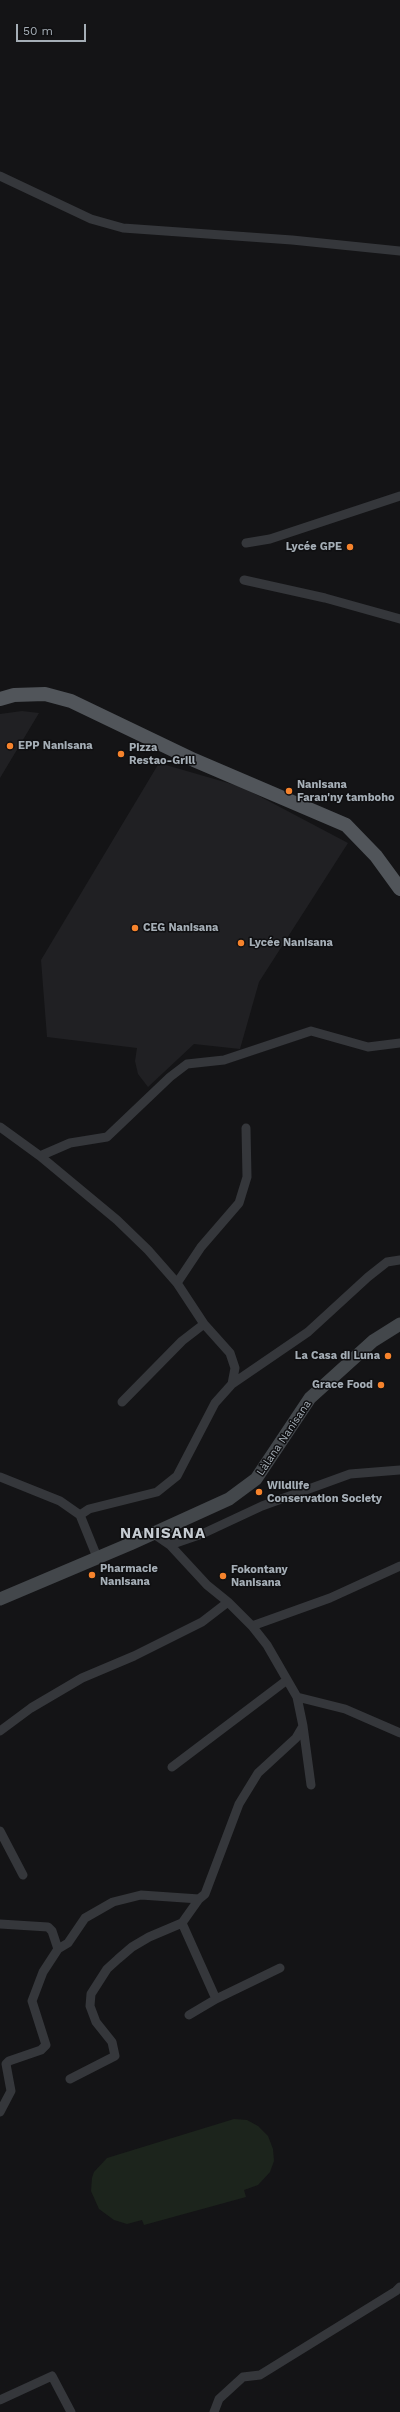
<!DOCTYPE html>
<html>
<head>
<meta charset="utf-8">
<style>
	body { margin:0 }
	#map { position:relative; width:400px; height:2412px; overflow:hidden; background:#141416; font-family:"Work Sans",sans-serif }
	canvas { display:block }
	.scale { position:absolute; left:16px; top:24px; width:70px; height:18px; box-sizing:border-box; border:2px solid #a5aeb6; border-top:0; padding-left:5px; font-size:12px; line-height:14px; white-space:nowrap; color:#a5aeb6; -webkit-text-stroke:3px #0f0f11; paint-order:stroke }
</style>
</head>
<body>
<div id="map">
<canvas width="400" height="2412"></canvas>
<div class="scale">50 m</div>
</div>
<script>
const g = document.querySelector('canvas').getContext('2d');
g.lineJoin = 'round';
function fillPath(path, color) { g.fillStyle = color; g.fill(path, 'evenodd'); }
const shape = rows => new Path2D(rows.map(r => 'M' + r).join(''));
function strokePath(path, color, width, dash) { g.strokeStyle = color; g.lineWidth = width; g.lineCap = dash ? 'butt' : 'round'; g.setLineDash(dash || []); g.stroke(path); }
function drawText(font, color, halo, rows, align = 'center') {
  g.font = font + ' "Work Sans",sans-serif'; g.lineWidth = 3; g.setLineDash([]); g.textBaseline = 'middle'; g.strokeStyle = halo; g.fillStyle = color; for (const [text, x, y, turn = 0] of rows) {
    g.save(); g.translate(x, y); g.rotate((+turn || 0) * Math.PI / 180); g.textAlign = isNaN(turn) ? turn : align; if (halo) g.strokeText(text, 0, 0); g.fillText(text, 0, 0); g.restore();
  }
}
fillPath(shape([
	[22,711,39,713,0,778,0,714],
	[159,763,242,787,348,843,259,982,240,1049,194,1044,148,1087,138,1074,135,1061,137,1048,47,1037,41,960]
]), '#202023');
fillPath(shape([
	[234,2119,247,2120,258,2126,268,2136,273,2149,274,2161,270,2172,258,2185,244,2190,246,2197,144,2225,142,2220,127,2224,114,2220,99,2209,91,2191,92,2178,94,2172,107,2158]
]), '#1c241c');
strokePath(shape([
	[0,176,91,219,123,228,292,240,400,251],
	[246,543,270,539,400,496],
	[244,580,325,598,400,619],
	[0,1127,40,1156,117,1220,148,1250,177,1283,204,1324,230,1353,235,1368,232,1384,215,1403,177,1476,157,1492,89,1509,80,1515],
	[40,1156,70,1143,107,1137,170,1077,187,1064,224,1060,311,1031,368,1047,400,1043],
	[177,1283,201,1247,239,1203,247,1177,246,1128],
	[232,1384,308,1332,368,1277,387,1262,400,1260],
	[122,1402,182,1341,204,1324],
	[0,1477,60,1501,80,1515,97,1557],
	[154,1534,170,1545,207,1585,228,1602,252,1626,267,1645,297,1697,345,1709,400,1733],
	[170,1545,202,1534,262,1506,350,1474,400,1470],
	[252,1626,330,1598,400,1566],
	[303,1726,311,1785],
	[0,1731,31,1708,82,1678,134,1656,202,1622,228,1602],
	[172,1767,287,1680],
	[0,1831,23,1875],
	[182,1923,216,1999],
	[0,1924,48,1927,52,1931,58,1949],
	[189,2015,216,1999,280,1968],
	[70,2079,115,2056,112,2042,96,2022,90,2006,91,1994,107,1969,118,1959,132,1947,149,1937,182,1923,199,1899,205,1894,239,1804,258,1773,296,1738,303,1726,297,1697],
	[0,2112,11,2091,6,2064,9,2061,41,2050,46,2045,32,2001,43,1972,58,1949,68,1943,85,1918,113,1902,141,1895,199,1899],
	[0,2400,52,2376,71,2412],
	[214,2412,219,2399,243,2377,260,2375,396,2291,400,2287]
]), '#35373b', 9);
strokePath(shape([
	[0,1599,130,1544,229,1499,256,1479,310,1398,373,1341,400,1324]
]), '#43474b', 13);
strokePath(shape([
	[0,699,14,695,45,694,71,701,194,760,346,825,376,856,400,889]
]), '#51555a', 14);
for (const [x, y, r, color] of [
	[350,547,4,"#f6832c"],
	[10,746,4,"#f6832c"],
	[121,754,4,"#f6832c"],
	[289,791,4,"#f6832c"],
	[135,928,4,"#f6832c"],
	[241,943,4,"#f6832c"],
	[388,1356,4,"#f6832c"],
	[381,1385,4,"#f6832c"],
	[259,1492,4,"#f6832c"],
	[92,1575,4,"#f6832c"],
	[223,1576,4,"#f6832c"]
]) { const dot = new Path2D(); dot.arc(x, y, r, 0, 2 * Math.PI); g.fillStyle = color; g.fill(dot); strokePath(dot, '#0f0f11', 1.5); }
drawText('bold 11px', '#a5aeb6', '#0f0f11', [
	["Lycée GPE",342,547,"right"],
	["EPP Nanisana",18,746],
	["Pizza",129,748],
	["Restao-Grill",129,761],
	["Nanisana",297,785],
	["Faran'ny tamboho",297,798],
	["CEG Nanisana",143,928],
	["Lycée Nanisana",249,943],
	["La Casa di Luna",380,1356,"right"],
	["Grace Food",373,1385,"right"],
	["Wildlife",267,1486],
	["Conservation Society",267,1499],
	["Pharmacie",100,1569],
	["Nanisana",100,1582],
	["Fokontany",231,1570],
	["Nanisana",231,1583]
], 'left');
drawText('11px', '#a5aeb6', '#0f0f11', [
	["Làlana Nanisana",284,1438,-56]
]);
g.letterSpacing = '1px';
drawText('bold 15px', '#c6ccd2', '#0f0f11', [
	["NANISANA",163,1534]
]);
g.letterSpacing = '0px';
</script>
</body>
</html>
